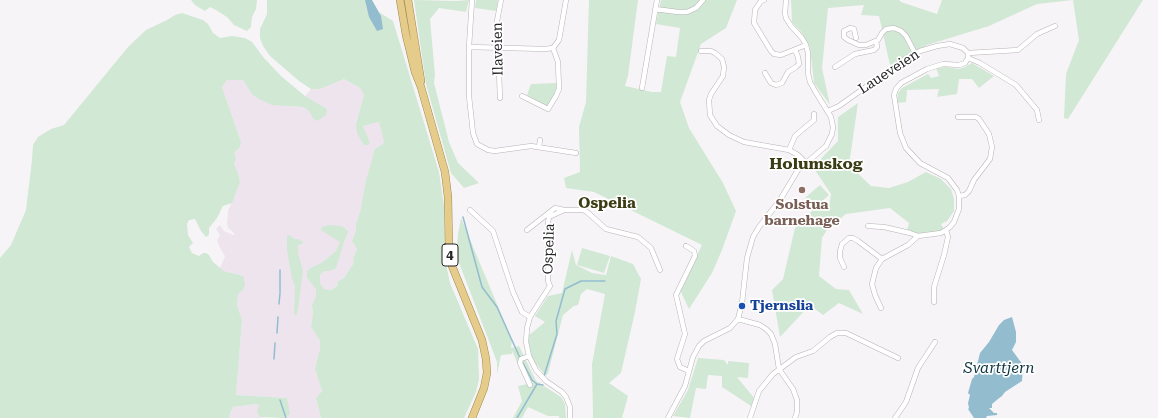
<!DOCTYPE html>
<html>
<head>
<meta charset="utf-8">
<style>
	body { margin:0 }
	canvas { display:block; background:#f7f4f7 }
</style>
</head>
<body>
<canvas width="1158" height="418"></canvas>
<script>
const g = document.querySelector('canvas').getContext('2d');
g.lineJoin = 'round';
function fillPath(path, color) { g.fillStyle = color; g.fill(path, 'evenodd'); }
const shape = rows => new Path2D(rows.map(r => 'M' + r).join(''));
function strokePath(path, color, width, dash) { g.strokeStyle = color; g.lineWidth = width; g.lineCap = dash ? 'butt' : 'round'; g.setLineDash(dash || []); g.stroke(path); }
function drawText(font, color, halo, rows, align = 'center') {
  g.font = font + ' "Roboto Serif",serif'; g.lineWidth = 3.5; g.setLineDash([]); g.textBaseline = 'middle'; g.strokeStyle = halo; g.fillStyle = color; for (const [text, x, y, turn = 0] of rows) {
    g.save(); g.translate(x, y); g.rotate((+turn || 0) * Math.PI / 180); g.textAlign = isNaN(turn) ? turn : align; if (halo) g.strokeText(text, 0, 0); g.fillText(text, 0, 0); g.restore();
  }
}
fillPath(shape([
	[236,79,243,80,251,93,285,106,303,107,308,110,312,117,327,110,305,96,311,89,320,89,344,79,360,88,364,95,356,124,369,143,363,126,379,122,384,135,384,141,383,144,376,148,374,151,360,212,356,224,356,231,352,241,357,249,353,258,354,263,344,278,338,281,337,285,331,290,324,289,320,283,320,275,324,271,330,271,347,235,347,231,336,251,321,263,312,267,307,278,316,288,316,296,312,305,313,313,311,327,320,341,320,349,315,369,322,391,316,398,321,418,283,418,286,417,287,398,236,395,242,320,237,307,238,294,243,290,243,276,224,271,220,268,225,256,220,248,217,240,220,235,216,229,220,225,224,231,233,235,235,234,228,228,227,224,228,211,240,182,238,173,234,163,234,153,240,147,241,142,222,87,227,80],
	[256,404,259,405,260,417,265,418,229,418,230,413,233,407]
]), '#eee4ed');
fillPath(shape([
	[191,0,257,0,256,9,252,17,251,27,247,31,234,25,227,17,216,10,210,7,205,11,195,5],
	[267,0,371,0,374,9,393,21,439,172,444,206,445,259,450,283,478,349,479,379,476,392,464,418,321,418,316,398,322,391,315,369,320,349,320,341,311,327,313,313,312,305,316,296,316,289,307,278,307,271,312,267,321,263,336,251,340,242,321,230,322,227,330,225,342,226,348,231,347,235,344,242,336,268,330,271,324,271,320,275,320,283,324,289,331,290,337,286,338,281,344,278,354,263,353,258,357,249,352,241,356,231,356,224,360,212,366,181,374,151,376,148,383,144,384,141,379,122,363,126,370,143,367,145,364,145,357,133,356,124,364,95,360,88,344,79,320,89,311,89,299,81,270,56,263,46,260,38,260,29,267,14],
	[414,0,456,1,469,0,466,12,439,8,430,19,435,75,434,83,449,142,458,163,479,183,464,188,451,173,426,84],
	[476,0,498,0,496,11,475,8],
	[589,0,638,0,628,76,625,86,652,92,661,92,667,56,676,57,680,28,656,24,661,0,737,0,726,28,701,44,680,102,689,128,723,183,736,211,722,250,712,273,689,309,680,290,702,245,594,192,566,188,564,178,580,172,579,127,586,102],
	[791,0,899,0,901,2,937,14,942,0,1143,0,1068,119,1064,118,1066,74,1079,40,1073,0,1037,4,989,26,927,45,890,65,879,16,861,15,864,5,828,8,822,68,830,105,814,83,810,47,801,32,792,22],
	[182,13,203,20,208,24,213,33,220,38,232,36,245,38,252,42,264,58,281,76,305,96,327,109,326,115,317,121,312,117,308,110,303,107,272,105,257,98,251,93,243,80,227,80,222,87,241,142,240,147,234,153,236,158,234,163,238,173,240,182,232,203,223,206,217,218,209,228,209,235,206,237,201,231,195,219,189,220,187,224,188,235,193,243,189,247,192,253,199,256,203,253,206,253,209,255,213,262,224,271,243,276,245,284,243,290,238,294,237,306,242,320,236,395,287,398,290,414,283,418,260,417,257,412,259,405,256,404,233,407,230,413,229,418,0,418,0,258,11,245,26,210,32,160,33,145,38,137,51,129,64,125,128,47,146,30,167,20,175,15],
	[972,63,994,76,979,88,972,79,959,79,957,94,937,97,939,89,907,90,906,102,897,103,898,93,902,88,928,74,931,78,939,76,936,68,946,67,958,69,965,67],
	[558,83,555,94,547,107,527,95,531,84],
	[858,103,849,165,871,186,889,188,908,182,926,172,941,179,951,189,954,199,954,211,947,221,941,224,945,231,920,234,907,231,909,223,890,208,846,214,828,228,822,238,819,276,836,289,849,290,863,314,839,303,823,315,810,305,780,337,772,290,783,279,795,228,815,208,829,207,831,194,813,167,838,141,838,117],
	[820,185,829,195,814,208,805,198],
	[461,218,512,340,511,348,519,346,536,381,561,397,565,404,566,418,559,418,559,416,548,416,528,407,522,418,513,418,522,401,518,386,527,384,512,351,512,354,501,355,497,374,497,362,494,354,456,255,458,234],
	[288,235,291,236,294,239,298,239,303,242,302,244,298,245,298,253,303,271,298,309,296,316,294,314,295,286,292,279,287,250,287,237],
	[582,248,610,256,604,273,577,265],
	[572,250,576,265,592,273,606,275,611,256,633,264,641,279,635,312,621,373,609,383,628,396,622,418,593,418,592,364,605,294,587,289,581,294,578,305,574,306,563,315,548,373,546,376,532,359,527,347,528,336,545,322,535,316,548,296,562,293],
	[698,358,724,360,728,365,728,361,749,363,748,378,737,377,754,398,751,406,722,387,722,376,708,375,706,389,696,388,690,418,673,416,688,390]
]), '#d1e8d5');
fillPath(shape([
	[365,0,372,0,381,16,383,29,377,31,369,17],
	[1012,317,1016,332,1016,342,1012,350,1023,365,1022,381,1005,392,1002,396,998,399,992,404,992,408,989,408,994,413,997,413,997,415,987,416,986,418,974,418,968,409,969,408,968,403,970,395,968,393,972,379,974,377,980,353,989,342,999,325,1004,320]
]), '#93bdcf');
strokePath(shape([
	[463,217,482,287,497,307,520,358],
	[280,270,280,292],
	[279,304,280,293],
	[277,333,278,317],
	[274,359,275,343],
	[523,363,532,380,537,384],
	[544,376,557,334,556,321,565,289,581,281,605,281],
	[280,400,286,418],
	[517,418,537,384,543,385]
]), '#93bdcf', 1.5);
const minor = shape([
	[472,0,469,47,469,96,473,133,477,144,488,150,495,151,531,146,576,153],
	[764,0,761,1,755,10,754,23,771,51,774,54,781,55,806,45],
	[655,9,678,12,687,12,696,8,703,0],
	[856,38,854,29,850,28,844,31,844,37,848,40,859,45,866,45,878,40,882,33,886,29,894,28,901,31,906,36,915,53],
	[469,47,545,49,553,48,559,40,566,0],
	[701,51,711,51,715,53,722,59,724,67,723,76,711,94,709,100,710,115,717,126,729,135,744,142,789,150,798,155,806,163],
	[968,53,1018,50,1037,34,1055,26],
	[968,58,980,63,1016,85,1037,110,1039,120],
	[835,67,855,54,874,50,877,47,876,41],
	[765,73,771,83,776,85,782,83,788,72,796,67,799,64,798,57,795,50],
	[642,88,657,0],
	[522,96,548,109,556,96,559,89,558,62,553,48],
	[500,98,497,21,501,0],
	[828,111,839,106,905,59,920,51,937,46,950,44,963,48,968,53,968,58,965,63,959,65,943,64,927,69,901,83,896,89,894,95,900,133,906,148,920,163,948,178,957,190,959,196,959,209,954,222,950,227,941,233,918,236,910,233,884,227,868,226],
	[958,117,976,117,979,119,989,134,992,147,990,159,974,180,969,191,965,195,959,196],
	[539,147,540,140],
	[789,150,795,136,814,120,814,114],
	[470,210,493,231,513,292,522,312,530,317],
	[527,230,555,208,564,210],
	[686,246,694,251,695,256,676,295,685,334,677,359,680,367,689,371],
	[844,267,840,258,840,251,842,244,849,238,853,238,858,241,882,259],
	[934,302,934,287,944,255,948,237,946,230],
	[881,308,875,295,872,284,876,268,882,259,908,245,918,236],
	[738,319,760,325,766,329,771,334,775,344,779,369,793,389,797,400,797,412,795,418],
	[529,356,521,359,520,363,530,385],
	[570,418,570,407,566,397,562,392,546,381,536,370,529,356,526,342,527,328,530,317,550,286,548,281,548,223,549,217,564,210,583,210,587,212,606,229,638,237,651,248,660,270],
	[668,418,685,386,693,357,699,346,704,341,730,328,738,319,742,303,747,258,753,237,759,227,780,200,798,170,826,146,832,134,833,127,831,117,815,91,810,82,808,73,808,53,806,45,802,38,791,26,786,18,785,13,786,0],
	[750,418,759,391,773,374,796,357,813,351,830,337,837,333,846,333,898,358],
	[895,418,906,402,918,368,935,342]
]);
const trunk = shape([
	[400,0,406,35,415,72,421,87,445,172,448,197,449,250,452,266,482,340,486,359,487,373,484,388,472,418],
	[408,0,421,81]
]);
strokePath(minor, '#b7b3b6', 5.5);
strokePath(trunk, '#9e8a54', 8);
strokePath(minor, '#fff', 4.5);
strokePath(trunk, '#e6cc8a', 7);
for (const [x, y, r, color] of [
	[802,190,4,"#8d6e63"],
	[742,306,4,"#1a4fb4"]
]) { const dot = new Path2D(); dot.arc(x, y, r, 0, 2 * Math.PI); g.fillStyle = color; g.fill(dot); strokePath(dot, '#fff', 1.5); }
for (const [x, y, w] of [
	[450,255,16]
]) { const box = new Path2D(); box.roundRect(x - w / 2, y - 11, w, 22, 3); g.fillStyle = '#fff'; g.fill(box); strokePath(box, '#262526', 1); }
drawText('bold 13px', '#262526', null, [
	["4",450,255]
]);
drawText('14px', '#262526', '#fff', [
	["Ilaveien",498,49,-91],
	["Laueveien",889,72,-33],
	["Ospelia",549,249,-88]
]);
drawText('bold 14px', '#785e54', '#fff', [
	["Solstua",802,205],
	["barnehage",802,221]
]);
drawText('bold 14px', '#164399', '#fff', [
	["Tjernslia",750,306]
], 'left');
drawText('bold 15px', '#3a3c13', '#fff', [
	["Ospelia",607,204]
]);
drawText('italic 15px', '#0e3341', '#fff', [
	["Svarttjern",999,369]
]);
drawText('bold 16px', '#3a3c13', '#fff', [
	["Holumskog",816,164]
]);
</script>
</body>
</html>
